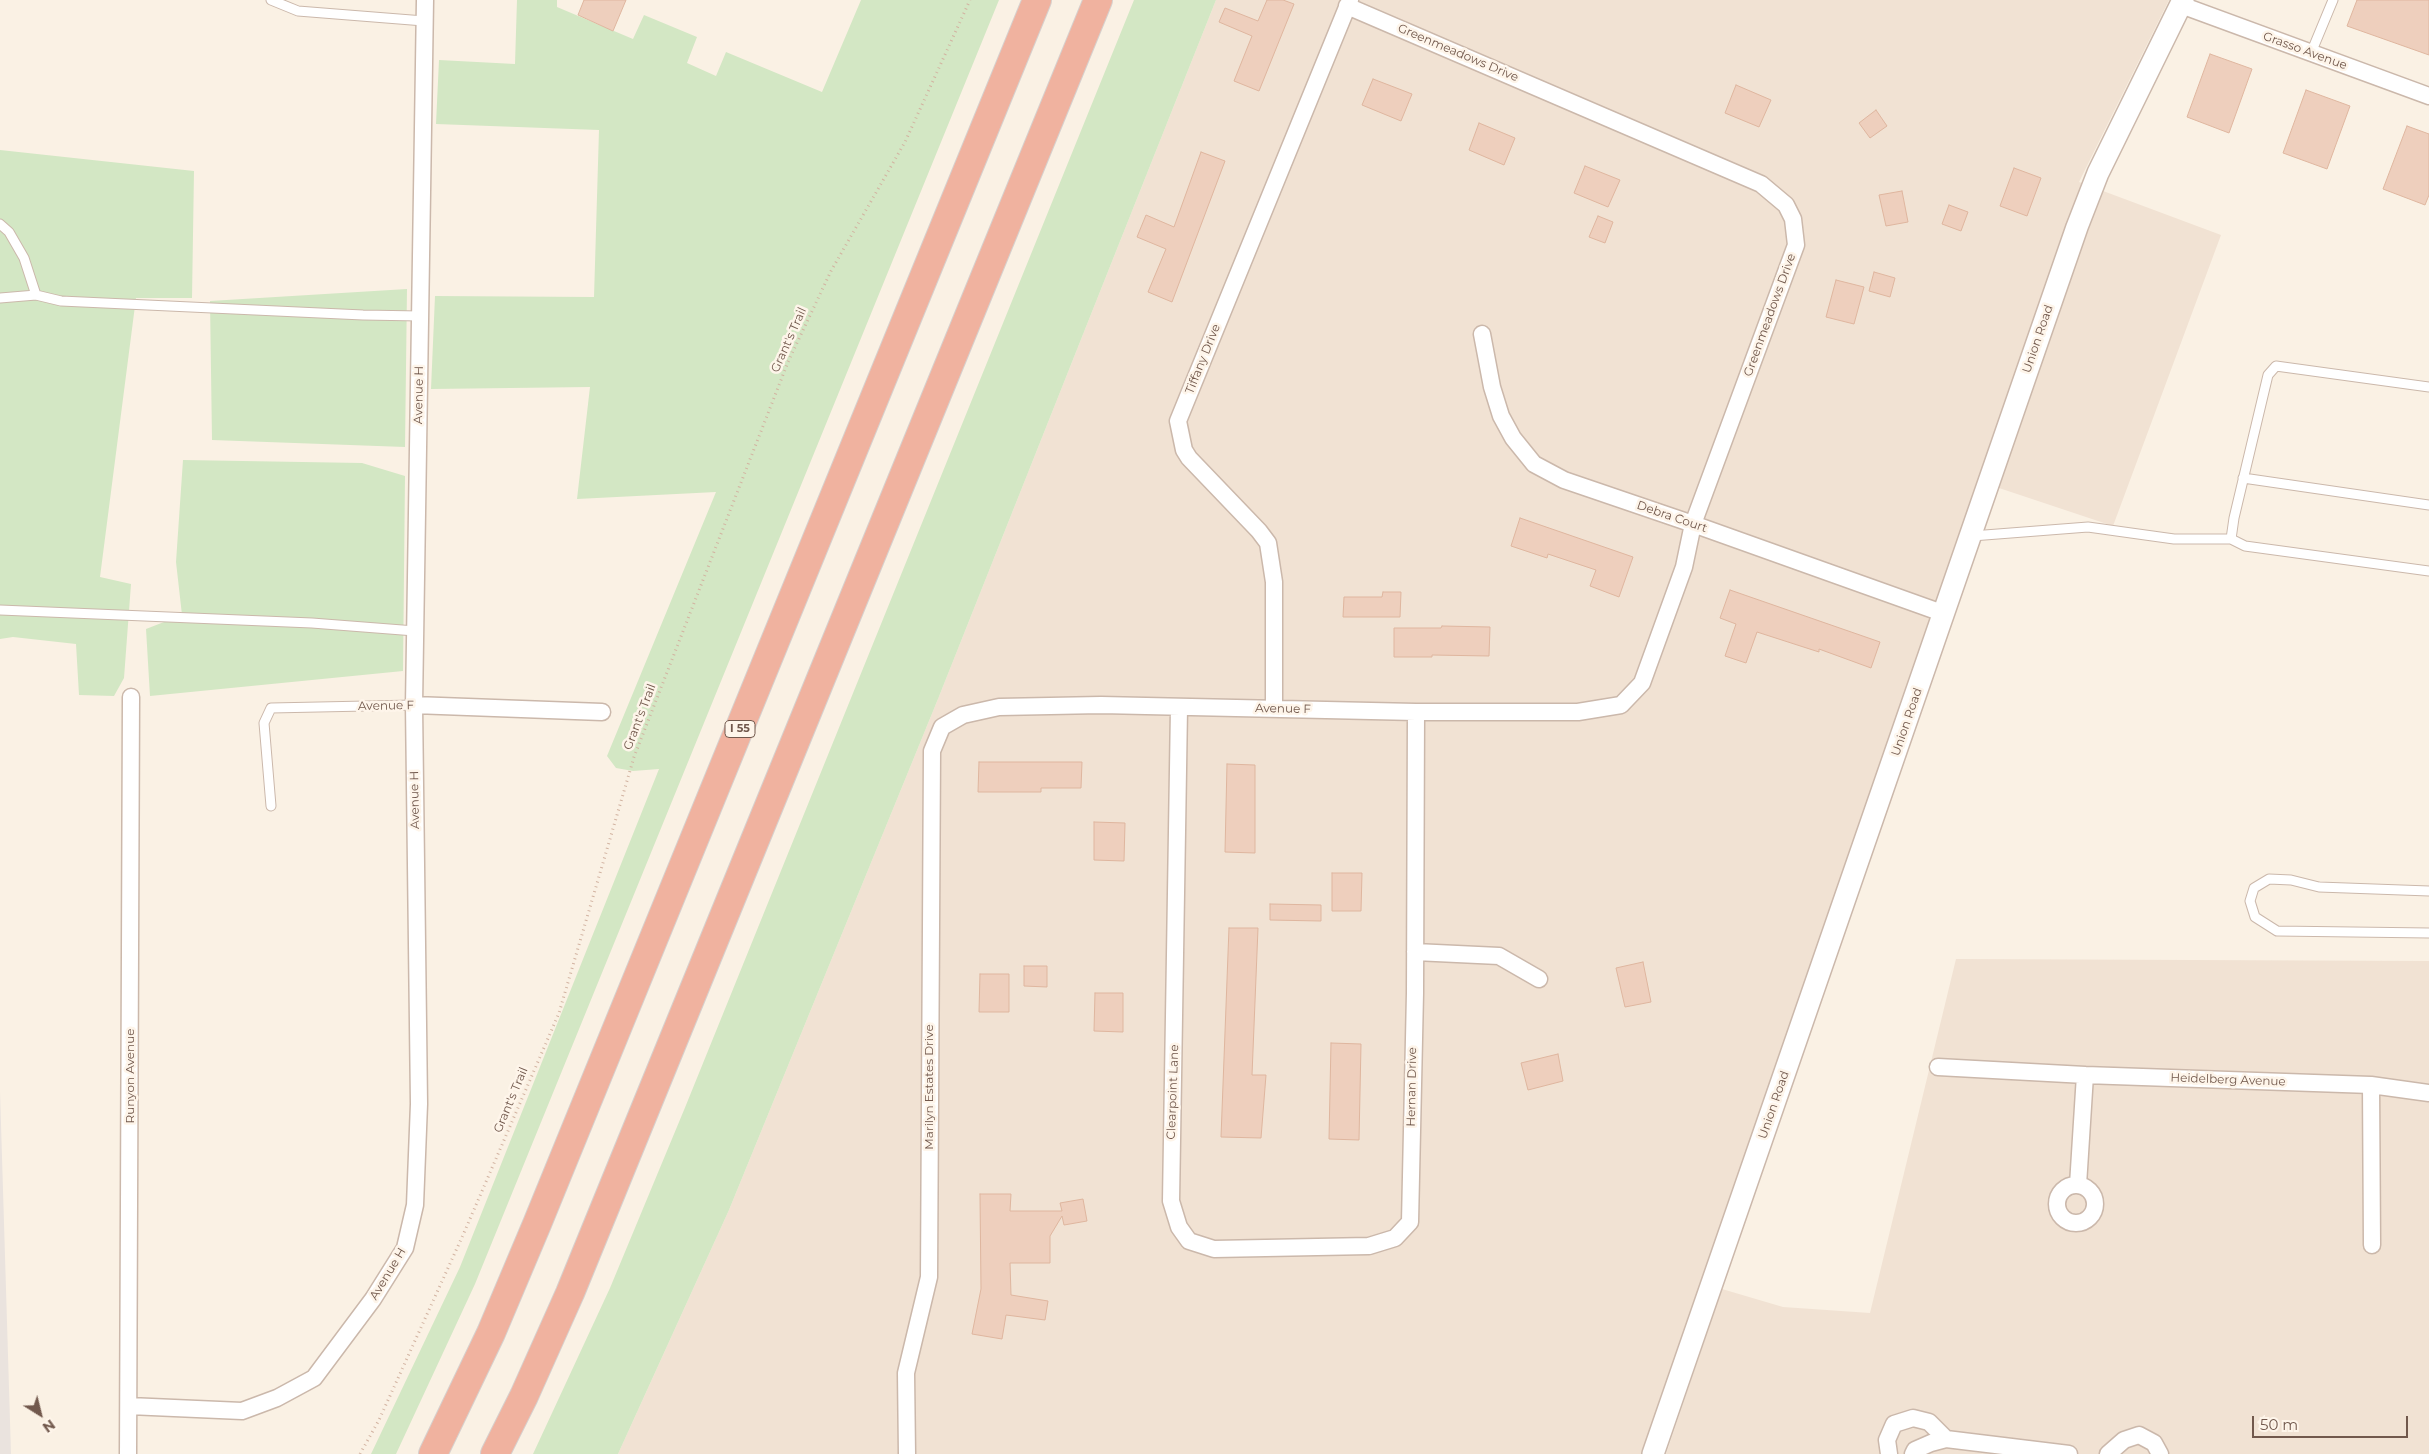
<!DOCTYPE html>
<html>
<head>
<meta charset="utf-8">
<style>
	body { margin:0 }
	#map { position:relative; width:2429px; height:1454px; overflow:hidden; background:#faf1e4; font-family:Montserrat,sans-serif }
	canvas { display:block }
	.north { position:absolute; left:15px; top:1389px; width:50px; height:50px; -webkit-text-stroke:4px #fef5ea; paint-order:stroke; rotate:144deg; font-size:14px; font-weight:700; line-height:20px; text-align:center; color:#71584c }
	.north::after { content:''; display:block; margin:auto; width:18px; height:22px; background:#71584c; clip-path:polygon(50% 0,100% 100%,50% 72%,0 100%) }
	.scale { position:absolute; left:2252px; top:1416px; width:156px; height:22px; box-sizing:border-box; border:2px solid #71584c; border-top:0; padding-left:6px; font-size:15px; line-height:18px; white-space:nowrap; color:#71584c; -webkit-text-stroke:4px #fef5ea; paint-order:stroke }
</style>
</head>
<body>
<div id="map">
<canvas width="2429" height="1454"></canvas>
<div class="north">N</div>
<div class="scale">50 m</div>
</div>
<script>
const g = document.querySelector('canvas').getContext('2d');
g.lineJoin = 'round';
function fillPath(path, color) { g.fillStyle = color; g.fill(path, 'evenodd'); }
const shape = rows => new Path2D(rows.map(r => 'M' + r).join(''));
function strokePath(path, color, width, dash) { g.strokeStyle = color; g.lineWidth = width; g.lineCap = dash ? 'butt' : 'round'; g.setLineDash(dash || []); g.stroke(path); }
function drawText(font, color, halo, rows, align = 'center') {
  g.font = font + ' Montserrat,sans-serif'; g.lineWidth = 5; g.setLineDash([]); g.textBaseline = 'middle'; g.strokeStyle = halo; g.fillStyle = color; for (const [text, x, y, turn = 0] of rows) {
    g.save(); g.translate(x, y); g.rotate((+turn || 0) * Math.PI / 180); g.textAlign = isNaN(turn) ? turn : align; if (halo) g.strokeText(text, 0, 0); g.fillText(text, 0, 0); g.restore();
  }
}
fillPath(shape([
	[1216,0,2169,0,2079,182,2221,235,2113,526,1978,481,1641,1454,618,1454,729,1210,938,699],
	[1956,959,2429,961,2429,1454,1666,1454,1722,1289,1783,1307,1870,1313]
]), '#f1e2d3');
fillPath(shape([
	[0,1091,11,1454,0,1454]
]), '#eae3de');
fillPath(shape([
	[517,0,557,0,557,7,633,39,644,15,697,37,687,63,716,76,726,52,822,92,861,0,999,0,475,1284,396,1454,371,1454,460,1267,659,769,633,771,616,768,607,756,716,492,577,499,590,387,431,389,435,296,594,297,599,130,436,124,439,60,515,64],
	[1134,0,1216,0,938,699,729,1210,618,1454,533,1454,610,1288,684,1110],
	[0,150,194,171,192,298,136,298,100,577,131,584,124,678,114,696,79,695,76,644,13,637,0,639],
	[407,289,405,447,212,440,210,301],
	[183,460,362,463,405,476,403,671,150,696,146,629,182,615,176,562]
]), '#d3e7c4');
const building = shape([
	[584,0,626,0,613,31,578,15,584,0],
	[1267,0,1283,0,1294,4,1259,91,1234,81,1252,36,1219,22,1225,8,1258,21,1267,0],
	[2357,0,2429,0,2429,55,2347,26,2357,0],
	[2210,54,2252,69,2229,133,2187,117,2210,54],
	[1373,79,1412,94,1401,121,1362,105,1373,79],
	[1736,85,1771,100,1759,127,1725,113,1736,85],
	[2306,90,2350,106,2327,169,2283,153,2306,90],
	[1876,110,1887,126,1870,138,1859,123,1876,110],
	[1479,123,1515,138,1504,165,1469,150,1479,123],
	[2407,126,2429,134,2429,195,2425,205,2383,189,2407,126],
	[1201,152,1225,161,1172,302,1148,292,1166,249,1137,237,1146,215,1174,227,1201,152],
	[1585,166,1620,180,1608,207,1574,193,1585,166],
	[2014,168,2041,178,2027,216,2000,206,2014,168],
	[1902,191,1908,222,1886,226,1879,195,1902,191],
	[1949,205,1968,212,1961,231,1942,224,1949,205],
	[1598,216,1613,222,1605,243,1589,237,1598,216],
	[1874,272,1895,278,1890,297,1869,291,1874,272],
	[1836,280,1864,287,1854,324,1826,317,1836,280],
	[1520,518,1633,557,1619,597,1590,586,1596,570,1548,554,1547,558,1511,546,1520,518],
	[1730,590,1880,642,1871,668,1819,649,1819,652,1757,632,1746,663,1725,656,1736,624,1720,618,1730,590],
	[1383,592,1401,592,1400,617,1343,617,1344,597,1382,597,1383,592],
	[1442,626,1490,627,1489,656,1432,655,1432,657,1394,657,1394,628,1441,628,1442,626],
	[979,762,1082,762,1081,788,1041,788,1041,792,978,792,979,762],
	[1227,764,1255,765,1255,853,1225,852,1227,764],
	[1094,822,1125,823,1124,861,1094,860,1094,822],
	[1332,873,1362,873,1361,911,1332,911,1332,873],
	[1270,904,1321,905,1321,921,1270,920,1270,904],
	[1229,928,1258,928,1252,1075,1266,1075,1261,1138,1221,1137,1229,928],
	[1643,962,1651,1002,1625,1007,1616,968,1643,962],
	[1024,966,1047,966,1047,987,1024,986,1024,966],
	[980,974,1009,974,1009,1012,979,1012,980,974],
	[1095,993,1123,993,1123,1032,1094,1031,1095,993],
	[1331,1043,1361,1044,1359,1140,1329,1139,1331,1043],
	[1558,1054,1563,1081,1528,1090,1521,1063,1558,1054],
	[980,1194,1011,1194,1010,1211,1062,1211,1060,1203,1083,1199,1087,1221,1064,1225,1062,1216,1050,1236,1050,1263,1010,1263,1011,1295,1048,1301,1045,1320,1006,1315,1002,1339,972,1334,981,1289,980,1194]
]);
fillPath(building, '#eecfbd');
strokePath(building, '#dfb69f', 1);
const service = shape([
	[271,0,298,11,424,21],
	[2311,53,2333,0],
	[0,224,9,232,24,258,36,295,61,301,363,315,420,316],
	[0,298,36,295],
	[2429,387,2276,366,2268,375,2234,518,2231,539,2245,546,2429,571],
	[2243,478,2429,505],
	[1972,536,2088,527,2174,539,2231,539],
	[0,610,312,623,415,631],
	[271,806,264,723,271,708,414,705],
	[2429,891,2319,887,2291,880,2269,879,2254,888,2250,901,2255,917,2277,931,2429,933]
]);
const minor = shape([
	[2181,5,2429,96],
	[1482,334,1492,387,1501,416,1513,438,1534,464,1564,480,1693,524,1945,614],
	[414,705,602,712],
	[1179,708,1171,1201,1179,1227,1189,1241,1214,1249,1369,1246,1395,1238,1410,1222,1415,993,1416,712],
	[1274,709,1274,582,1268,543,1259,531,1189,458,1184,450,1178,421,1350,0],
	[1415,952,1499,956,1539,979],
	[1938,1067,2085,1075,2371,1085,2429,1093],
	[2371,1085,2372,1245],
	[2078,1185,2085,1075],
	'2057 1204a19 19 0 1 1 38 0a19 19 0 1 1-38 0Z',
	[129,1406,242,1411,277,1398,314,1378,373,1299,405,1248,415,1205,419,1104,414,705,425,0],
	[128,1454,131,697],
	[907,1454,906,1373,929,1277,932,751,942,727,963,715,999,707,1101,705,1416,712,1578,712,1621,705,1642,683,1684,567,1693,524,1796,245,1793,219,1786,205,1761,184,1347,6],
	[1889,1454,1887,1440,1894,1424,1913,1418,1929,1422,1946,1439],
	[1913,1454,1915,1450,1931,1443,1946,1439,2069,1454],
	[2108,1454,2124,1440,2139,1435,2154,1443,2160,1454]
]);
const tertiary = shape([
	[1653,1454,2077,227,2098,173,2183,0]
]);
const motorway = shape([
	[433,1454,491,1333,537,1224,1037,0],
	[495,1454,524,1396,570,1293,1098,0]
]);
strokePath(service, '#cbb8ab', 11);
strokePath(minor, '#cbb8ab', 19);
strokePath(tertiary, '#cbb8ab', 24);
strokePath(motorway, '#d7d0cd', 30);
strokePath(shape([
	[360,1454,379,1420,463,1235,559,1013,634,757,788,362,831,271,905,142,970,0]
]), '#d2b3a1', 3, [1, 4]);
strokePath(service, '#fff', 9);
strokePath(minor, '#fff', 16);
strokePath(tertiary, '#fff', 21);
strokePath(motorway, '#f0b29f', 28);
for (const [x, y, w] of [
	[740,729,30]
]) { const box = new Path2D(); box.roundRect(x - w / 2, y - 8.5, w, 17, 4); g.fillStyle = '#fef5ea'; g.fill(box); strokePath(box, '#71584c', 1); }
drawText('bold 11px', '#71584c', null, [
	["I 55",740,729]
]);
drawText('12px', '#71584c', '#fef5ea', [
	["Grasso Avenue",2305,51,20],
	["Greenmeadows Drive",1458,53,23],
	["Greenmeadows Drive",1770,315,-70],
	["Union Road",2038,339,-71],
	["Grant's Trail",789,340,-66],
	["Tiffany Drive",1203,359,-68],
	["Avenue H",419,395,-89],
	["Debra Court",1672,517,19],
	["Avenue F",386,706,-1],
	["Avenue F",1283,709,1],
	["Grant's Trail",640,717,-69],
	["Union Road",1907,722,-71],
	["Avenue H",415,800,-91],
	["Runyon Avenue",130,1076,-90],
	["Heidelberg Avenue",2228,1080,2],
	["Marilyn Estates Drive",929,1087,-90],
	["Hernan Drive",1412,1087,-89],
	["Clearpoint Lane",1173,1092,-88],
	["Grant's Trail",511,1100,-67],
	["Union Road",1774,1105,-71],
	["Avenue H",388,1274,-59]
]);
</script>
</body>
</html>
